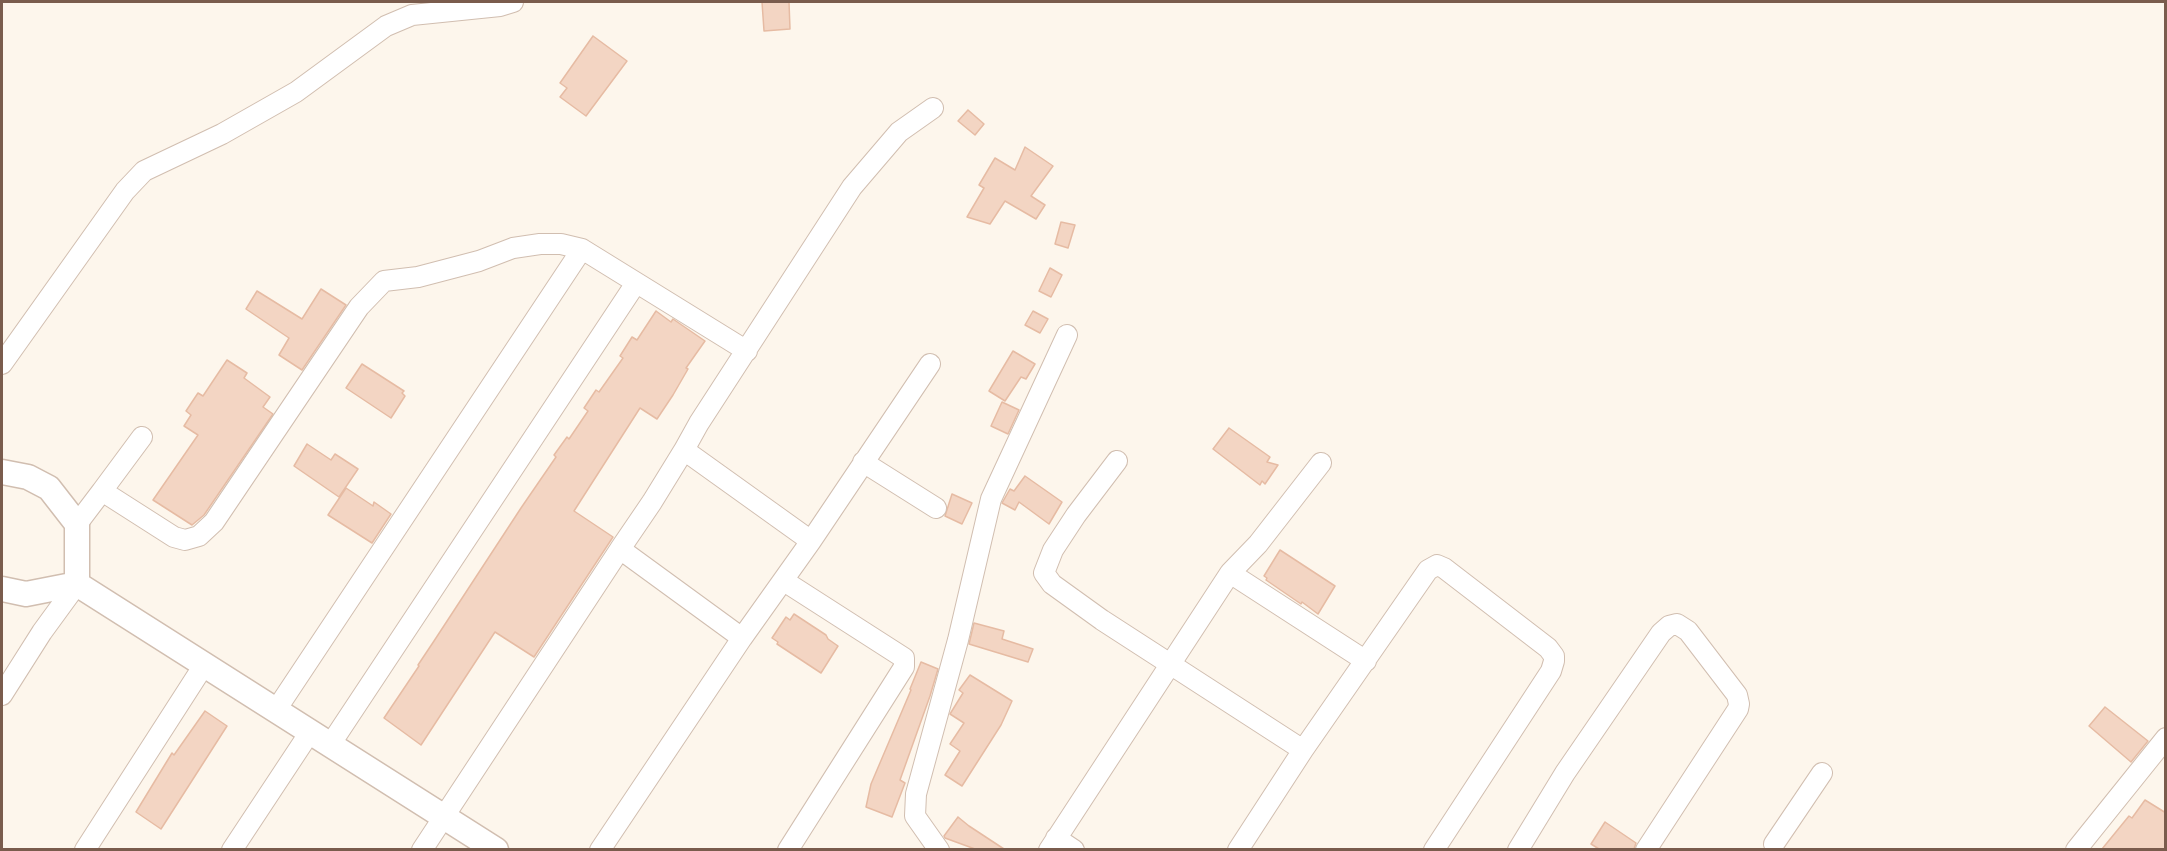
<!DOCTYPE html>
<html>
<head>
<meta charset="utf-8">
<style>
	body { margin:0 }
	#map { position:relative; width:2167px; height:851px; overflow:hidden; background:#fdf6ec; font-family:Jost,sans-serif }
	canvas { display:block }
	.frame { position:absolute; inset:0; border:3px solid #7a5c4d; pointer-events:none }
</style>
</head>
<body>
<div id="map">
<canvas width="2167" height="851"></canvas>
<div class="frame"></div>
</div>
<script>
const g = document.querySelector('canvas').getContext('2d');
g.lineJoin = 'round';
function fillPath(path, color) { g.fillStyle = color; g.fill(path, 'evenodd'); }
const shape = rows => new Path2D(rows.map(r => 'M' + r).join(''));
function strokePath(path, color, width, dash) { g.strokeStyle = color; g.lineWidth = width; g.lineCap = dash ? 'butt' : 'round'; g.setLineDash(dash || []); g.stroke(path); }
const building = shape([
	[762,2,789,2,790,29,764,31,762,2],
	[593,36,627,61,586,116,560,97,567,88,560,83,593,36],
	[968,110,984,124,975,135,958,121,968,110],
	[1025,147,1053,166,1031,196,1045,205,1036,219,1005,201,990,224,967,217,984,188,979,185,995,158,1015,170,1025,147],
	[1061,222,1075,225,1068,248,1055,244,1061,222],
	[1050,268,1062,275,1051,297,1039,291,1050,268],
	[321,289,346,305,302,370,279,355,289,338,246,309,257,291,302,319,321,289],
	[656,311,671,322,673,319,705,341,686,368,688,369,673,395,657,419,640,408,574,511,613,537,534,657,495,632,421,745,384,718,419,666,418,665,434,641,521,508,556,457,554,455,567,437,569,439,588,411,584,408,596,390,599,392,623,358,620,356,632,337,637,340,656,311],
	[1033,311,1048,319,1040,333,1025,325,1033,311],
	[1013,351,1035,364,1026,379,1021,377,1005,401,989,391,1013,351],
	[227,360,247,373,244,378,270,397,263,407,273,414,204,515,192,525,153,500,198,435,184,426,191,415,186,411,198,393,203,396,227,360],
	[362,364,404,391,402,393,405,396,391,418,346,388,362,364],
	[1002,402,1019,410,1008,434,991,426,1002,402],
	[1229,428,1270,457,1267,462,1278,465,1265,484,1262,481,1260,485,1213,449,1229,428],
	[307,444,331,460,335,454,358,469,339,497,294,466,307,444],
	[1025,476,1062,502,1049,524,1019,502,1015,510,1002,503,1010,489,1014,491,1025,476],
	[346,488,373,506,374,502,391,514,372,543,328,515,346,488],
	[952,494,972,503,962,524,945,516,952,494],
	[1280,550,1335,586,1318,614,1302,602,1301,604,1266,580,1267,578,1264,576,1280,550],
	[794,614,826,635,828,639,838,646,821,673,777,644,778,642,772,638,786,617,790,620,794,614],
	[974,623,1004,631,1002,639,1033,649,1028,662,969,644,974,623],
	[921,662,938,669,930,696,900,780,905,783,892,817,866,807,871,784,911,690,910,689,921,662],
	[970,675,1012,701,1001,725,962,786,945,775,960,751,950,744,964,723,950,714,963,693,959,690,970,675],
	[2105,707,2148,741,2131,762,2089,726,2105,707],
	[205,711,227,726,161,829,136,812,172,753,174,755,205,711],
	[2145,800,2166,813,2166,849,2102,849,2129,816,2132,818,2145,800],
	[958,817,969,826,1004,849,975,849,945,838,944,836,958,817],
	[1605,822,1636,843,1634,849,1599,849,1591,844,1605,822]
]);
fillPath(building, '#f3d5c3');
strokePath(building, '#e6bba3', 1.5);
const minor = shape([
	[2,364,125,191,144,171,222,134,296,92,386,26,412,15,500,6,513,2],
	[684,450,652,502,620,549,742,638],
	[1117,461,1076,515,1053,550,1044,573,1052,584,1102,620,1303,750],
	[863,462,936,508],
	[102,491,142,437],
	[77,524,102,491,174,537,185,540,199,536,214,522,359,307,384,281,418,277,479,261,513,248,540,244,561,244,582,249,747,351],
	[811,541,684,450,699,423,852,187,899,132,933,108],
	[1230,573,1258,544,1321,463],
	[784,581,904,658,904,667,788,850],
	[2,695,42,632,77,584],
	[276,710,582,249],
	[330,745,636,283],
	[1056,838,1074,850],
	[1774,844,1822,773],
	[85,850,204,665],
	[232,850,310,732],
	[422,850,620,549],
	[600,850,742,638,811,541,930,364],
	[939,850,915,816,916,794,958,640,991,499,1067,335],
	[1049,850,1230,573,1366,661],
	[1238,850,1303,750,1428,570,1437,565,1444,568,1548,648,1554,656,1554,661,1551,671,1434,850],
	[1518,850,1565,773,1661,633,1669,626,1677,624,1688,631,1737,695,1739,704,1738,709,1646,850],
	[2076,850,2166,738]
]);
const tertiary = shape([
	[2,472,28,477,49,488,77,524,77,584],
	[2,589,26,594,77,584,496,850]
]);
strokePath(minor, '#d1beb0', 22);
strokePath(tertiary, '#d1beb0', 27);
strokePath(minor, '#fff', 20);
strokePath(tertiary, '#fff', 24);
</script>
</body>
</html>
